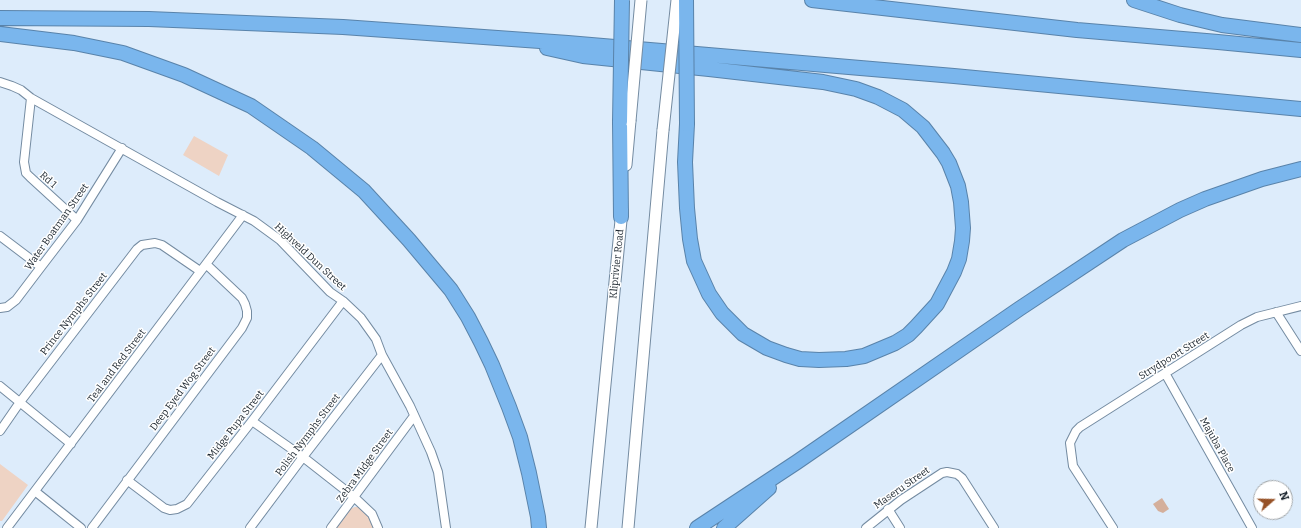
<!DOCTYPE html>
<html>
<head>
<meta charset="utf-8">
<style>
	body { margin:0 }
	#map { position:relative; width:1301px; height:528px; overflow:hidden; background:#ddecfb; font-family:Bitter,serif }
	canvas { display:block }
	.north { position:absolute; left:1253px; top:480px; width:40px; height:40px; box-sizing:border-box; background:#fff; border:1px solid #a4a8ab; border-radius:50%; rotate:70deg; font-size:11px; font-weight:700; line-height:16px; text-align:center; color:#1b252e }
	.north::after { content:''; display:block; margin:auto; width:14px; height:18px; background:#975227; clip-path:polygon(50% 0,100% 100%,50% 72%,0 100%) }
</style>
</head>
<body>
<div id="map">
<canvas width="1301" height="528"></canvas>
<div class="north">N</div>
</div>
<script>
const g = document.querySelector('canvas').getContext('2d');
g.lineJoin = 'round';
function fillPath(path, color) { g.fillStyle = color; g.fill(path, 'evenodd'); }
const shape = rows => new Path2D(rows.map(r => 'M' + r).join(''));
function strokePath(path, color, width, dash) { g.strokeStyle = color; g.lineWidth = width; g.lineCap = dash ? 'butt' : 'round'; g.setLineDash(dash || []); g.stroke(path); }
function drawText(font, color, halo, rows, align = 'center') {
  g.font = font + ' Bitter,serif'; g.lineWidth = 3; g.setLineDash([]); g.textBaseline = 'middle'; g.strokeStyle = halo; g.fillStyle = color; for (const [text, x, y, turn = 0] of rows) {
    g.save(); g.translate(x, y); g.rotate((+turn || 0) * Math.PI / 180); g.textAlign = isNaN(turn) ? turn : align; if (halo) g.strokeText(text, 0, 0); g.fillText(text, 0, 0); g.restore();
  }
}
fillPath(shape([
	[194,136,228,155,219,176,183,155],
	[0,464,28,485,2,521,0,521],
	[355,507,360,507,367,512,375,528,335,528,350,509]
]), '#eed3c4');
fillPath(shape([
	[1162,498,1169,509,1163,513,1158,511,1153,504]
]), '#d4af9b');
const street = shape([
	[0,82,12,86,21,90,31,98,217,202,254,221,280,240,330,292,343,301,361,318,376,339,382,355,410,406,431,452,438,472,446,528],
	[31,98,24,162,26,173,30,177,77,220],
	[0,236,41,267],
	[0,308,7,307,16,300,41,267,77,220,122,148],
	[1276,312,1301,351],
	[1165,373,1252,528],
	[0,386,71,444],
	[252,421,303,457,354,497,372,514,378,528],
	[0,431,20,402,137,249,142,245,155,243,162,245,200,271],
	[127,480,164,508,170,510,177,509,187,504,252,421,343,301],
	[36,492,81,528],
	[888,509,900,528],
	[7,528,243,215],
	[92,528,242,328,247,318,247,311,245,304,242,298,206,264],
	[250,528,303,457,382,355],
	[331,528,414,416],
	[866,528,901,500,942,473,947,472,957,474,962,478,994,528],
	[1113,528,1073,466,1070,443,1076,431,1080,427,1241,325,1257,317,1301,306]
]);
const secondary = shape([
	[626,165,630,121],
	[591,528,622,210],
	[628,528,663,130]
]);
const highway = shape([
	[812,0,1077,30,1218,42,1301,50],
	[1134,0,1180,15,1222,25,1301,35],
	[0,18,149,19,343,27,568,43,954,76,1301,109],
	[0,34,74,43,123,53,184,75,251,106,312,148,364,191,409,240,451,290,468,317,481,342,492,365,509,407,520,437,529,473,538,517,539,528],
	[547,48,583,56,709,69,823,82,856,89,878,97,903,110,923,127,943,153,949,163,958,186,961,202,963,228,962,241,959,259,954,272,937,304,916,327,908,335,895,343,864,356,846,359,819,360,800,359,786,355,767,348,743,334,722,313,709,294,694,261,690,239,687,208,685,162,687,124],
	[620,122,621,217],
	[697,528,797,462,1019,309,1123,240,1180,210,1205,199,1262,179,1301,169],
	[724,528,769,488]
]);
strokePath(street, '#748ba1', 10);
strokePath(secondary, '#748ba1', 13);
strokePath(highway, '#5983aa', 16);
strokePath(street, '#fff', 8);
strokePath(secondary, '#fff', 11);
strokePath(highway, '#7ab6ed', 14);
const secondaryBridge = shape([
	[630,121,641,0],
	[663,130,677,0]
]);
const highwayBridge = shape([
	[686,0,687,124],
	[620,122,622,0]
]);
strokePath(secondaryBridge, '#748ba1', 13, []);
strokePath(highwayBridge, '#5983aa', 16, []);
strokePath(secondaryBridge, '#fff', 11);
strokePath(highwayBridge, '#7ab6ed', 14);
drawText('10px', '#1b252e', '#fff', [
	["Rd 1",48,180,42],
	["Water Boatman Street",57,227,-55],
	["Highveld Dun Street",310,257,43],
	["Kliprivier Road",617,264,-84],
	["Prince Nymphs Street",74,314,-52],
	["Strydpoort Street",1174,356,-32],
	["Teal and Red Street",117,366,-53],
	["Deep Eyed Wog Street",183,389,-53],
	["Midge Pupa Street",236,425,-52],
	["Polish Nymphs Street",308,435,-53],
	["Majuba Place",1217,445,61],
	["Zebra Midge Street",365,466,-54],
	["Maseru Street",902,488,-35]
]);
</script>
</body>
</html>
